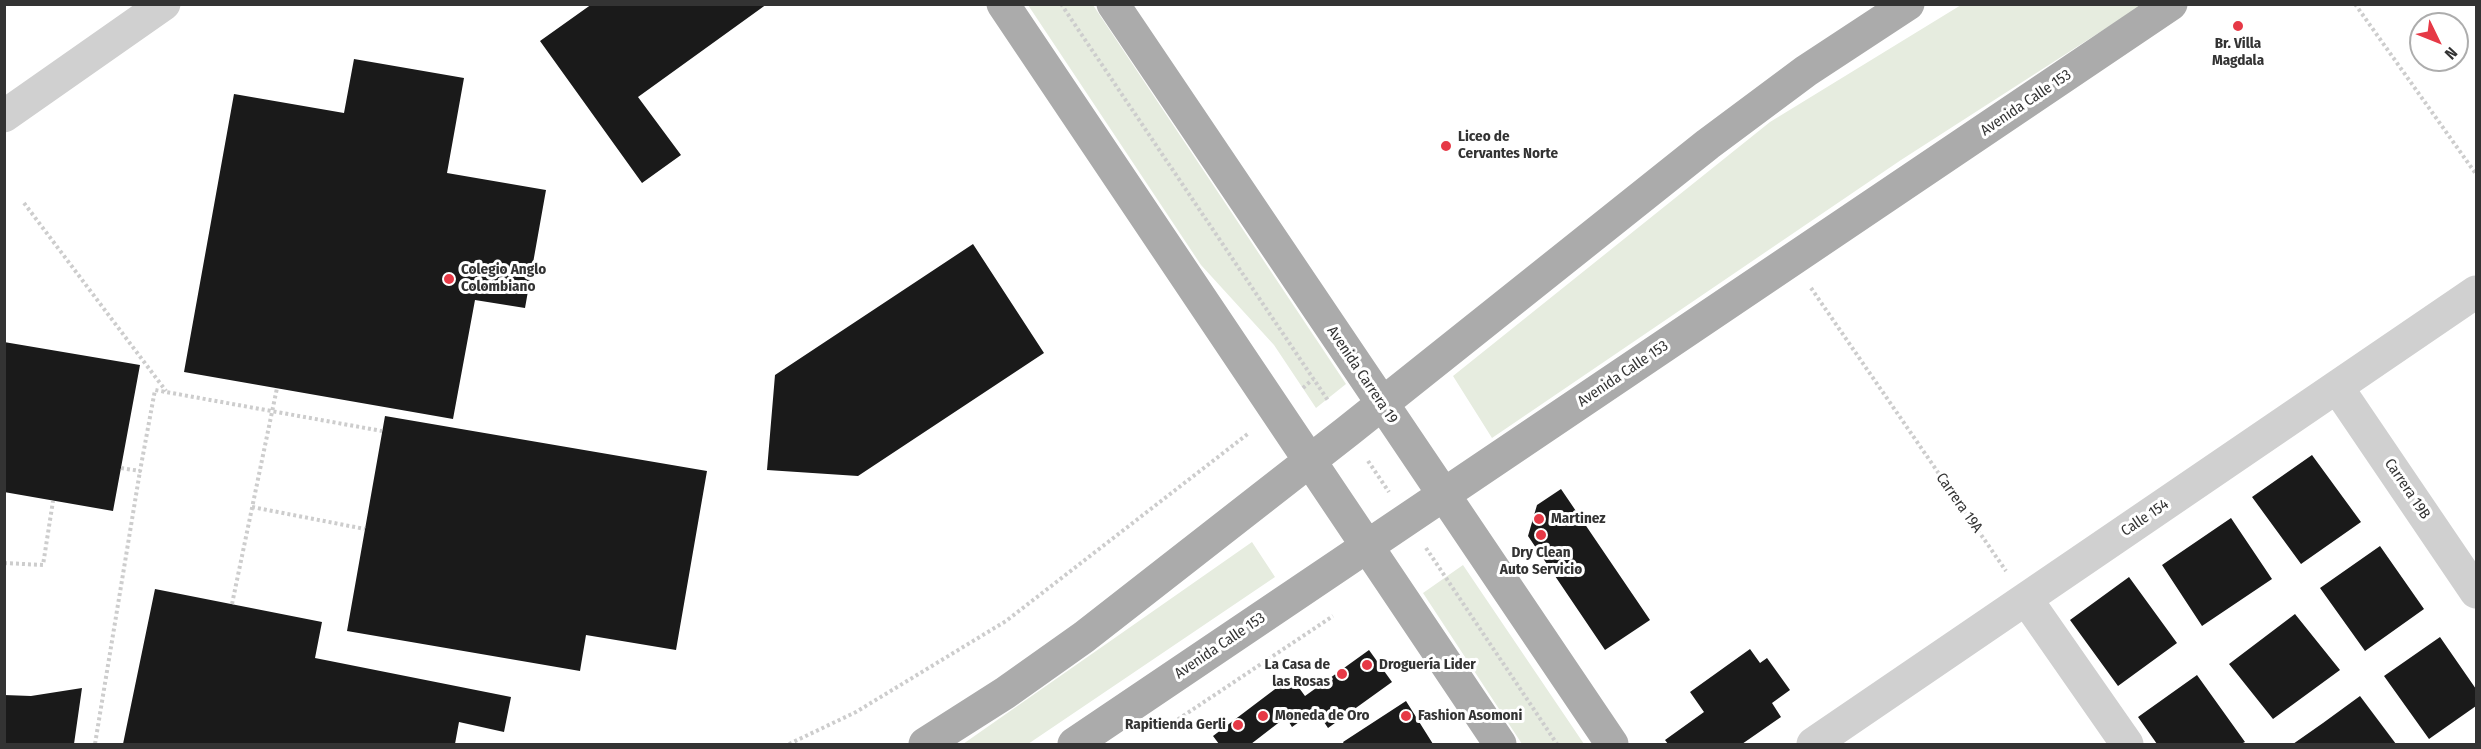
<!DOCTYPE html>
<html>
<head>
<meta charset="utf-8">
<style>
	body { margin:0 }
	#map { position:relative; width:2481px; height:749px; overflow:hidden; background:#fff; font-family:"Fira Sans Condensed",sans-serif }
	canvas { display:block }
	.frame { position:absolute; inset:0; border:6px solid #333; pointer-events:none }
	.north { position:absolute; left:2409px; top:12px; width:60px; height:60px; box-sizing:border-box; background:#fff; border:2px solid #adadad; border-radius:50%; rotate:133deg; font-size:16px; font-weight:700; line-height:24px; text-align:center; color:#333 }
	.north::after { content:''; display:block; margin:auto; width:21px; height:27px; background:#e63946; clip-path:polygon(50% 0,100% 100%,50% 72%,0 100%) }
</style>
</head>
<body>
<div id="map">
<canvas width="2481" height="749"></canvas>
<div class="frame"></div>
<div class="north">N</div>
</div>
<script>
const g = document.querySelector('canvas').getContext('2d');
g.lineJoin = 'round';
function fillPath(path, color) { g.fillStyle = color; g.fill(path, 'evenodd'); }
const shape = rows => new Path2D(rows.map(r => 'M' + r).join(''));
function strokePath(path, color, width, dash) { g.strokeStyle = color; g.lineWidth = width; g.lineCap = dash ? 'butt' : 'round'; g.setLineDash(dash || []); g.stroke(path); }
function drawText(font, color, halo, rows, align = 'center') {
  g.font = font + ' "Fira Sans Condensed",sans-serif'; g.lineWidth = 6; g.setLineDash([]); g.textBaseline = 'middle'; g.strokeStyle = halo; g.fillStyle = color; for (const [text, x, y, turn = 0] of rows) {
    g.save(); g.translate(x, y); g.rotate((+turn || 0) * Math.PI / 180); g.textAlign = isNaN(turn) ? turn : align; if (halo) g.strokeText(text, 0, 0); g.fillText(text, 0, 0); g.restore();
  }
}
fillPath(shape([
	[1028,5,1093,5,1346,384,1316,408,1274,345,1201,265],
	[1961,5,2142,5,1901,160,1492,438,1453,376,1770,122],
	[1252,542,1275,577,1028,744,963,744],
	[1463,565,1584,744,1522,744,1423,593]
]), '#e6ecdf');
fillPath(shape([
	[592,4,767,4,638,97,681,155,642,183,540,41],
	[354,59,464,78,447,173,546,190,525,308,475,300,453,419,184,372,234,94,344,113],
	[973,244,1044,353,858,476,767,470,775,375],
	[4,342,140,365,113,511,4,492],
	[385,416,707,471,676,650,586,635,580,671,347,631],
	[2312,455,2361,522,2301,564,2252,497],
	[1561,489,1650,620,1605,650,1528,536,1537,505],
	[2231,518,2272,579,2202,626,2162,565],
	[2380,546,2424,609,2365,651,2320,588],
	[2129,577,2177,643,2118,686,2070,620],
	[155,589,322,622,315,658,511,697,504,732,459,722,455,744,123,744],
	[2295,614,2340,670,2273,719,2229,664],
	[2440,637,2476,689,2476,706,2429,739,2384,676],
	[1750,649,1760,663,1767,658,1790,690,1772,703,1781,717,1742,744,1668,744,1665,740,1704,712,1690,692],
	[1369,650,1392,682,1328,728,1316,710,1292,727,1286,717,1251,744,1219,744,1213,736,1291,677,1305,696],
	[2197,675,2245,742,2241,744,2157,744,2138,717],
	[82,688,74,744,4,744,4,695,31,696],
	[2360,696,2396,744,2293,744,2323,723],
	[1406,701,1433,744,1344,744,1343,742]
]), '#1a1a1a');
strokePath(shape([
	[1061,4,1329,402],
	[2355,4,2476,174],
	[24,203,166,391],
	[1811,288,2006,571],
	[1303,388,1313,379],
	[1368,461,1389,492],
	[121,468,140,471,155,390,382,431],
	[252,507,365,529],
	[1426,548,1557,744],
	[4,563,43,565,53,501],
	[232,604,277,388],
	[1168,726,1333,616],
	[95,744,140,471],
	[789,744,856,712,1006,621,1249,433]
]), '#cdcdcd', 4, [3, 3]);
strokePath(shape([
	[4,116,164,4],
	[2337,387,2476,592],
	[2026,599,2127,744],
	[1813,744,2476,292]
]), '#d0d0d0', 33);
strokePath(shape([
	[1003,4,1500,744],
	[1113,4,1612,744],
	[925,744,1005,693,1084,637,1348,431,1708,144,1806,71,1908,4],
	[1074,744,2171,4]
]), '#ababab', 33);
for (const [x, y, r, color] of [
	[2238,26,6,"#e63946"],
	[1446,146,6,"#e63946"],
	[449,279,6,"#e63946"],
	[1539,519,6,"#e63946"],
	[1541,535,6,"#e63946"],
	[1367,665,6,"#e63946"],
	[1342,674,6,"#e63946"],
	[1263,716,6,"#e63946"],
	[1406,716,6,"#e63946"],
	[1238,725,6,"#e63946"]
]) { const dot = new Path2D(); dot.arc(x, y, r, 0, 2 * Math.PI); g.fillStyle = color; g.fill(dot); strokePath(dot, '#fff', 2); }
drawText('bold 15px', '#333', '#fff', [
	["Br. Villa",2238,44,"center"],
	["Magdala",2238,61,"center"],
	["Liceo de",1458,137],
	["Cervantes Norte",1458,154],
	["Colegio Anglo",461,270],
	["Colombiano",461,287],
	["Martinez",1551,519],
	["Dry Clean",1541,553,"center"],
	["Auto Servicio",1541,570,"center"],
	["La Casa de",1330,665,"right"],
	["las Rosas",1330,682,"right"],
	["Droguería Lider",1379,665],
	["Moneda de Oro",1275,716],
	["Fashion Asomoni",1418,716],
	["Rapitienda Gerli",1226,725,"right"]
], 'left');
drawText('15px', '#333', '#fff', [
	["Avenida Calle 153",2026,103,-34],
	["Avenida Calle 153",1623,374,-34],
	["Avenida Carrera 19",1362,375,56],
	["Carrera 19B",2407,489,56],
	["Carrera 19A",1959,503,55],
	["Calle 154",2145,518,-34],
	["Avenida Calle 153",1220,646,-34]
]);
</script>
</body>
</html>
